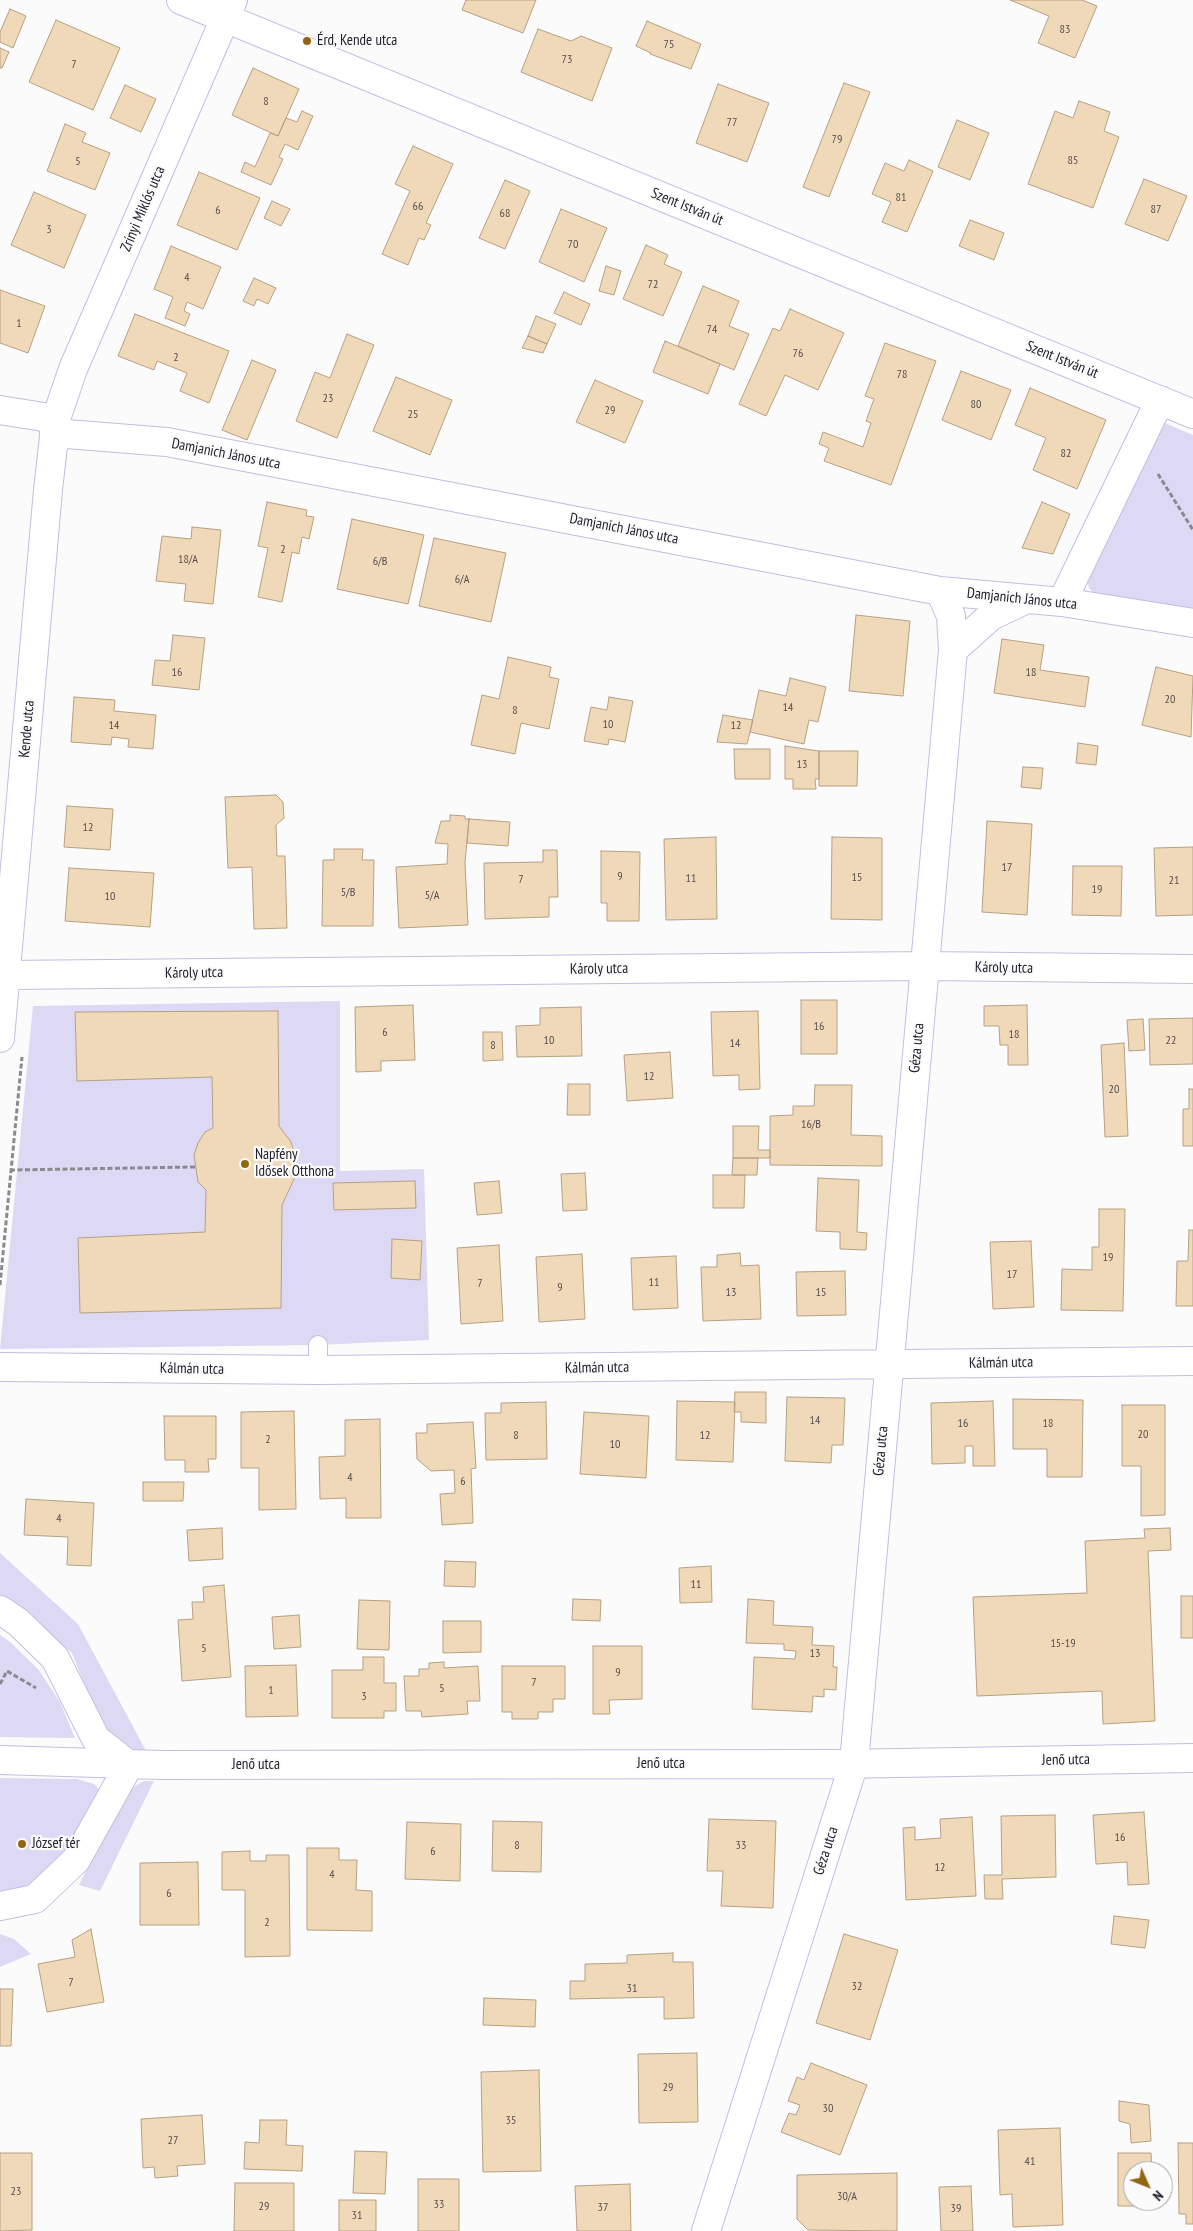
<!DOCTYPE html>
<html>
<head>
<meta charset="utf-8">
<style>
	body { margin:0 }
	#map { position:relative; width:1193px; height:2231px; overflow:hidden; background:#fbfbfb; font-family:"PT Sans Narrow",sans-serif }
	canvas { display:block }
	.north { position:absolute; left:1123px; top:2161px; width:50px; height:50px; box-sizing:border-box; background:#fbfbfb; border:1px solid #a4a3a9; border-radius:50%; rotate:134deg; font-size:14px; font-weight:700; line-height:20px; text-align:center; color:#22202d }
	.north::after { content:''; display:block; margin:auto; width:18px; height:22px; background:#936513; clip-path:polygon(50% 0,100% 100%,50% 72%,0 100%) }
</style>
</head>
<body>
<div id="map">
<canvas width="1193" height="2231"></canvas>
<div class="north">N</div>
</div>
<script>
const g = document.querySelector('canvas').getContext('2d');
g.lineJoin = 'round';
function fillPath(path, color) { g.fillStyle = color; g.fill(path, 'evenodd'); }
const shape = rows => new Path2D(rows.map(r => 'M' + r).join(''));
function strokePath(path, color, width, dash) { g.strokeStyle = color; g.lineWidth = width; g.lineCap = dash ? 'butt' : 'round'; g.setLineDash(dash || []); g.stroke(path); }
function drawText(font, color, halo, rows, align = 'center') {
  g.font = font + ' "PT Sans Narrow",sans-serif'; g.lineWidth = 4.5; g.setLineDash([]); g.textBaseline = 'middle'; g.strokeStyle = halo; g.fillStyle = color; for (const [text, x, y, turn = 0] of rows) {
    g.save(); g.translate(x, y); g.rotate((+turn || 0) * Math.PI / 180); g.textAlign = isNaN(turn) ? turn : align; if (halo) g.strokeText(text, 0, 0); g.fillText(text, 0, 0); g.restore();
  }
}
fillPath(shape([
	[1165,423,1193,435,1193,619,1100,600,1089,588,1086,574],
	[340,1001,340,1171,424,1169,429,1340,318,1345,0,1349,33,1006],
	[0,1553,78,1624,152,1762,129,1761,100,1723,72,1653,62,1645,45,1645,0,1602],
	[0,1635,10,1642,38,1669,60,1702,75,1738,0,1737],
	[0,1778,77,1779,94,1784,101,1792,71,1853,34,1889,0,1899],
	[144,1781,154,1781,100,1891,79,1885,121,1802,135,1786],
	[0,1934,14,1939,31,1954,0,1967]
]), '#ddd9f5');
const building = shape([
	[466,0,536,0,523,33,462,10,466,0],
	[1010,0,1082,0,1097,6,1075,58,1038,43,1049,16,1010,0],
	[10,9,26,16,13,48,0,42,0,32,10,9],
	[56,20,120,48,93,110,29,82,56,20],
	[647,21,701,44,691,69,650,54,651,53,636,46,647,21],
	[538,29,571,41,581,36,612,48,592,101,521,72,538,29],
	[0,48,9,52,2,68,0,68,0,48],
	[253,68,299,89,278,136,232,115,253,68],
	[844,83,870,92,829,197,803,187,844,83],
	[718,84,769,103,747,162,696,143,718,84],
	[125,85,156,99,141,132,110,118,125,85],
	[1079,101,1110,112,1104,131,1119,137,1093,208,1028,184,1055,111,1073,118,1079,101],
	[302,111,313,116,298,150,285,144,279,157,283,159,271,185,241,172,245,162,255,167,270,133,278,136,286,118,297,122,302,111],
	[957,120,989,133,970,180,938,167,957,120],
	[65,124,86,133,82,142,110,153,95,190,47,171,65,124],
	[413,146,453,164,426,223,431,225,424,240,419,238,408,265,382,254,410,191,395,184,413,146],
	[909,160,933,171,907,232,882,222,891,202,872,194,885,163,904,171,909,160],
	[199,172,260,198,237,250,177,225,199,172],
	[1144,179,1187,196,1168,241,1125,224,1144,179],
	[505,180,530,191,505,249,479,238,505,180],
	[34,192,86,215,64,268,11,245,34,192],
	[272,201,290,209,281,226,264,218,272,201],
	[561,209,607,228,584,282,539,262,561,209],
	[970,220,1004,233,994,260,959,246,970,220],
	[646,245,668,255,664,264,682,272,663,316,623,299,646,245],
	[171,246,221,267,203,309,187,302,184,311,190,314,185,326,165,318,173,297,154,289,171,246],
	[606,266,621,271,614,295,599,291,606,266],
	[254,278,276,288,268,304,257,299,254,306,243,301,254,278],
	[703,286,739,301,729,326,749,334,734,370,678,346,703,286],
	[0,290,45,306,28,353,0,343,0,290],
	[564,292,590,304,581,325,554,313,564,292],
	[790,309,844,333,818,390,785,375,766,416,739,404,773,328,780,331,790,309],
	[135,314,229,351,209,403,180,391,187,373,157,361,154,370,118,356,135,314],
	[536,316,556,324,547,344,528,336,536,316],
	[347,334,374,345,337,438,296,421,315,372,330,378,347,334],
	[528,336,547,344,543,353,522,348,528,336],
	[665,341,720,364,708,394,653,372,665,341],
	[885,343,936,361,891,485,824,461,829,448,819,444,823,432,863,447,871,423,866,421,874,399,865,396,885,343],
	[252,360,276,370,247,440,222,430,252,360],
	[961,371,1011,390,991,440,942,420,961,371],
	[396,377,452,400,430,455,373,431,396,377],
	[595,380,643,401,625,443,576,422,595,380],
	[1030,388,1106,420,1077,489,1033,470,1046,438,1015,425,1030,388],
	[267,502,307,510,306,516,314,517,309,539,302,537,299,554,292,552,282,602,258,597,268,548,258,546,267,502],
	[1042,502,1070,514,1053,554,1022,548,1042,502],
	[352,519,424,535,408,604,337,589,352,519],
	[192,527,221,530,213,604,184,601,186,584,156,581,162,536,191,539,192,527],
	[434,538,506,553,491,622,419,606,434,538],
	[856,615,910,621,903,696,849,691,856,615],
	[173,635,205,638,199,690,152,685,155,660,170,661,173,635],
	[1002,639,1044,645,1040,670,1089,677,1085,707,994,693,1002,639],
	[508,657,551,667,549,677,559,679,549,729,521,723,515,754,471,745,482,695,499,699,508,657],
	[1156,667,1193,676,1191,737,1142,725,1156,667],
	[790,678,826,687,818,722,809,720,804,744,750,732,759,690,786,696,790,678],
	[74,697,115,700,114,711,156,715,153,749,128,747,129,739,112,737,111,745,71,742,74,697],
	[609,697,633,701,625,742,609,739,608,745,584,741,591,707,607,710,609,697],
	[723,715,753,720,747,744,717,742,723,715],
	[1078,743,1098,746,1096,765,1076,763,1078,743],
	[785,746,819,751,819,779,815,779,816,789,793,789,793,779,785,779,785,746],
	[734,749,770,749,770,779,735,779,734,749],
	[819,751,858,751,857,786,819,786,819,751],
	[1023,767,1043,768,1041,789,1021,787,1023,767],
	[276,795,283,802,284,818,276,825,277,856,285,856,287,928,254,929,252,867,228,868,225,797,276,795],
	[67,806,113,809,110,850,64,847,67,806],
	[450,815,465,816,465,819,469,819,465,863,468,925,399,928,396,867,447,864,448,844,435,843,441,821,450,821,450,815],
	[469,819,510,822,508,846,467,843,469,819],
	[987,821,1032,824,1027,915,982,912,987,821],
	[716,837,717,919,666,920,664,839,716,837],
	[832,837,882,838,882,920,831,919,832,837],
	[1193,847,1193,915,1156,916,1154,848,1193,847],
	[334,849,363,849,362,860,374,860,373,926,322,926,323,860,334,860,334,849],
	[543,850,557,850,558,897,549,897,549,917,485,919,484,863,543,862,543,850],
	[601,851,640,852,639,921,607,921,607,903,601,903,601,851],
	[1073,866,1122,866,1121,916,1072,915,1073,866],
	[69,868,154,873,150,927,65,921,69,868],
	[801,1000,837,1000,837,1054,801,1054,801,1000],
	[413,1005,415,1060,381,1061,381,1071,356,1072,355,1007,413,1005],
	[1027,1005,1028,1065,1008,1065,1008,1045,1000,1045,999,1026,984,1026,984,1006,1027,1005],
	[581,1007,582,1056,517,1057,516,1026,540,1025,540,1008,581,1007],
	[278,1011,279,1126,291,1142,296,1160,295,1177,282,1205,281,1308,80,1313,78,1238,205,1232,206,1190,198,1182,194,1155,198,1143,205,1132,213,1128,212,1077,77,1081,75,1012,278,1011],
	[758,1011,760,1089,739,1090,739,1075,713,1076,711,1012,758,1011],
	[1193,1018,1193,1064,1150,1065,1149,1019,1193,1018],
	[1143,1019,1145,1050,1129,1051,1127,1020,1143,1019],
	[483,1032,502,1032,503,1060,483,1061,483,1032],
	[1124,1043,1128,1136,1105,1137,1101,1045,1124,1043],
	[670,1052,673,1098,627,1101,624,1055,670,1052],
	[568,1084,590,1084,590,1115,567,1115,568,1084],
	[815,1085,852,1085,851,1135,882,1136,882,1166,770,1165,770,1116,793,1115,793,1106,814,1106,815,1085],
	[1189,1089,1193,1089,1193,1146,1183,1146,1183,1109,1189,1109,1189,1089],
	[733,1126,759,1126,758,1150,770,1150,770,1158,733,1158,733,1126],
	[733,1158,758,1158,757,1175,732,1175,733,1158],
	[585,1173,587,1210,563,1211,561,1174,585,1173],
	[713,1175,745,1175,744,1208,713,1208,713,1175],
	[818,1178,859,1180,857,1232,867,1233,866,1250,840,1249,840,1232,816,1231,818,1178],
	[415,1181,416,1208,334,1210,333,1183,415,1181],
	[499,1181,502,1213,477,1215,474,1183,499,1181],
	[1099,1209,1125,1209,1123,1311,1061,1310,1062,1269,1092,1270,1092,1247,1099,1247,1099,1209],
	[1189,1230,1193,1230,1193,1306,1176,1306,1177,1261,1188,1261,1189,1230],
	[392,1239,422,1241,420,1280,391,1278,392,1239],
	[1031,1241,1034,1307,993,1309,990,1242,1031,1241],
	[499,1245,503,1321,461,1324,457,1248,499,1245],
	[740,1253,741,1266,759,1265,761,1319,703,1321,701,1267,717,1267,717,1255,740,1253],
	[582,1254,585,1319,539,1322,536,1257,582,1254],
	[676,1256,678,1308,633,1310,631,1258,676,1256],
	[845,1271,846,1315,797,1316,796,1272,845,1271],
	[735,1392,766,1392,766,1423,741,1422,741,1412,734,1412,735,1392],
	[787,1397,845,1398,843,1445,832,1445,831,1463,785,1461,787,1397],
	[1013,1399,1083,1400,1082,1477,1047,1477,1047,1449,1013,1449,1013,1399],
	[677,1401,735,1402,733,1462,676,1460,677,1401],
	[993,1401,995,1466,973,1466,973,1446,965,1446,965,1463,932,1464,931,1403,993,1401],
	[546,1402,547,1459,486,1460,485,1413,501,1413,501,1403,546,1402],
	[1122,1405,1165,1405,1165,1515,1141,1516,1141,1466,1122,1466,1122,1405],
	[294,1411,296,1509,259,1510,259,1468,241,1468,241,1412,294,1411],
	[584,1412,649,1416,646,1478,580,1474,584,1412],
	[164,1416,216,1416,216,1459,208,1459,209,1472,185,1472,185,1460,165,1460,164,1416],
	[380,1419,381,1518,346,1518,346,1498,320,1499,319,1457,345,1456,345,1420,380,1419],
	[473,1422,476,1468,471,1469,473,1523,442,1525,440,1494,455,1493,454,1470,431,1471,417,1459,416,1433,427,1433,427,1424,473,1422],
	[143,1482,184,1482,183,1501,143,1501,143,1482],
	[26,1499,94,1503,91,1566,67,1565,68,1537,24,1535,26,1499],
	[222,1528,223,1559,189,1561,187,1530,222,1528],
	[1170,1528,1171,1550,1148,1551,1155,1721,1103,1724,1102,1691,977,1696,973,1597,1087,1593,1085,1541,1145,1538,1144,1529,1170,1528],
	[445,1561,476,1562,475,1587,444,1586,445,1561],
	[711,1566,712,1602,680,1603,679,1568,711,1566],
	[224,1585,231,1677,182,1681,178,1620,193,1619,192,1602,204,1602,203,1587,224,1585],
	[1181,1596,1193,1596,1193,1638,1181,1638,1181,1596],
	[573,1599,601,1600,600,1621,572,1620,573,1599],
	[748,1599,774,1601,773,1625,813,1627,812,1645,834,1646,833,1667,837,1667,836,1690,824,1689,824,1697,813,1696,812,1712,752,1709,754,1657,795,1659,796,1651,784,1650,784,1644,746,1643,748,1599],
	[359,1600,390,1601,389,1650,357,1649,359,1600],
	[299,1615,301,1647,274,1649,272,1617,299,1615],
	[443,1621,481,1621,481,1652,443,1653,443,1621],
	[593,1646,642,1646,642,1699,609,1700,610,1714,593,1714,593,1646],
	[363,1657,384,1657,384,1683,396,1683,396,1711,384,1711,384,1718,332,1718,332,1670,363,1670,363,1657],
	[444,1662,444,1668,478,1666,480,1701,467,1701,468,1714,422,1717,421,1711,406,1711,404,1676,419,1676,419,1669,429,1669,429,1663,444,1662],
	[296,1665,298,1716,246,1717,245,1666,296,1665],
	[502,1666,565,1666,565,1699,553,1699,553,1712,538,1712,538,1719,512,1719,512,1712,502,1712,502,1666],
	[1144,1812,1149,1884,1128,1885,1127,1862,1096,1864,1093,1815,1144,1812],
	[1055,1815,1056,1877,1002,1879,1003,1899,985,1899,984,1875,1002,1875,1001,1816,1055,1815],
	[972,1817,976,1896,906,1900,903,1828,915,1827,915,1840,941,1838,940,1819,972,1817],
	[709,1819,776,1821,773,1908,721,1906,723,1871,707,1871,709,1819],
	[493,1821,542,1822,541,1872,492,1871,493,1821],
	[407,1822,461,1824,460,1881,405,1879,407,1822],
	[307,1848,339,1848,339,1860,357,1860,356,1890,372,1891,372,1931,307,1930,307,1848],
	[250,1851,250,1861,266,1861,266,1855,289,1855,290,1956,245,1957,245,1890,222,1890,222,1852,250,1851],
	[198,1862,199,1925,140,1925,140,1863,198,1862],
	[1114,1916,1149,1920,1145,1948,1111,1944,1114,1916],
	[91,1929,104,2002,47,2012,38,1964,75,1957,72,1940,91,1929],
	[844,1934,898,1950,870,2040,816,2023,844,1934],
	[673,1953,673,1962,693,1962,694,2018,664,2019,664,1997,570,1999,570,1981,585,1981,585,1964,627,1963,627,1955,673,1953],
	[0,1989,13,1989,11,2046,0,2046,0,1989],
	[484,1998,536,2000,535,2027,483,2025,484,1998],
	[697,2053,698,2122,639,2123,638,2054,697,2053],
	[811,2063,867,2085,840,2155,781,2132,789,2113,796,2115,800,2105,788,2101,797,2077,804,2080,811,2063],
	[539,2070,541,2171,483,2172,481,2072,539,2070],
	[1119,2101,1149,2105,1151,2141,1131,2143,1130,2124,1119,2121,1119,2101],
	[202,2115,205,2164,177,2166,178,2176,155,2178,154,2167,143,2168,141,2119,202,2115],
	[260,2120,287,2120,286,2145,303,2146,302,2171,244,2169,245,2142,259,2143,260,2120],
	[1060,2128,1063,2225,1013,2227,1012,2194,1000,2195,998,2130,1060,2128],
	[1178,2143,1193,2143,1193,2224,1186,2224,1186,2214,1179,2214,1178,2143],
	[355,2151,387,2152,385,2194,353,2193,355,2151],
	[0,2153,32,2153,32,2230,0,2231,0,2153],
	[1118,2153,1151,2153,1152,2171,1133,2171,1133,2201,1152,2201,1152,2206,1118,2206,1118,2153],
	[897,2173,897,2231,808,2230,797,2219,797,2175,897,2173],
	[418,2179,459,2179,459,2231,418,2231,418,2179],
	[235,2183,294,2183,294,2231,234,2231,235,2183],
	[630,2184,631,2231,577,2231,575,2186,630,2184],
	[971,2186,973,2231,941,2231,939,2187,971,2186],
	[339,2200,376,2200,376,2231,339,2231,339,2200]
]);
fillPath(building, '#f0d9b9');
strokePath(building, '#b7a082', 1);
const lane = shape([
	[318,1370,318,1345]
]);
const street = shape([
	[0,410,56,419],
	[54,433,167,442,940,591,1062,602,1193,623],
	[1062,602,1160,400],
	[953,650,991,616,1027,599],
	[6,975,925,966,1193,969],
	[0,1038,48,490,56,419,73,369,233,0],
	[0,1367,318,1370,1193,1361],
	[0,1610,18,1622,55,1658,96,1739,129,1765],
	[0,1760,162,1765,839,1764,1193,1758],
	[0,1906,35,1899,76,1860,129,1765],
	[706,2231,854,1763,953,650,951,616,940,591]
]);
const secondary = shape([
	[181,0,1193,414]
]);
strokePath(lane, '#c3bde1', 20);
strokePath(street, '#c3bde1', 30);
strokePath(secondary, '#c3bde1', 30);
strokePath(shape([
	[1158,474,1193,530],
	[10,1170,195,1167],
	[0,1285,22,1057],
	[0,1684,7,1671,36,1688]
]), '#8a8990', 3, [5, 2.5]);
strokePath(lane, '#fff', 18);
strokePath(street, '#fff', 28);
strokePath(secondary, '#fff', 28);
for (const [x, y, r, color] of [
	[307,41,5,"#936513"],
	[245,1164,5,"#936513"],
	[22,1844,5,"#936513"]
]) { const dot = new Path2D(); dot.arc(x, y, r, 0, 2 * Math.PI); g.fillStyle = color; g.fill(dot); strokePath(dot, '#fbfbfb', 2); }
drawText('12px', '#564e50', null, [
	["83",1065,30],
	["75",669,45],
	["73",567,60],
	["7",74,65],
	["8",266,102],
	["77",732,123],
	["79",837,140],
	["85",1073,161],
	["5",78,162],
	["81",901,198],
	["66",418,207],
	["87",1156,210],
	["6",218,211],
	["68",505,214],
	["3",49,230],
	["70",573,245],
	["4",187,278],
	["72",653,285],
	["1",19,324],
	["74",712,330],
	["76",798,354],
	["2",176,358],
	["78",902,375],
	["23",328,399],
	["80",976,405],
	["29",610,411],
	["25",413,415],
	["82",1066,454],
	["2",283,550],
	["18/A",188,560],
	["6/B",380,562],
	["6/A",462,580],
	["16",177,673],
	["18",1031,673],
	["20",1170,700],
	["14",788,708],
	["8",515,711],
	["10",608,725],
	["14",114,726],
	["12",736,726],
	["13",802,765],
	["12",88,828],
	["17",1007,868],
	["9",620,877],
	["15",857,878],
	["11",691,879],
	["7",521,880],
	["21",1174,881],
	["19",1097,890],
	["5/B",348,893],
	["5/A",432,896],
	["10",110,897],
	["16",819,1027],
	["6",385,1033],
	["18",1014,1035],
	["10",549,1041],
	["22",1171,1041],
	["14",735,1044],
	["8",493,1046],
	["12",649,1077],
	["20",1114,1090],
	["16/B",811,1125],
	["19",1108,1258],
	["17",1012,1275],
	["11",654,1283],
	["7",480,1284],
	["9",560,1288],
	["13",731,1293],
	["15",821,1293],
	["14",815,1421],
	["16",963,1424],
	["18",1048,1424],
	["20",1143,1435],
	["8",516,1436],
	["12",705,1436],
	["2",268,1440],
	["10",615,1445],
	["4",350,1478],
	["6",463,1482],
	["4",59,1519],
	["11",696,1585],
	["15-19",1063,1644],
	["5",204,1649],
	["13",815,1654],
	["9",618,1673],
	["7",534,1683],
	["5",442,1689],
	["1",271,1691],
	["3",364,1697],
	["16",1120,1838],
	["8",517,1846],
	["33",741,1846],
	["6",433,1852],
	["12",940,1868],
	["4",332,1875],
	["6",169,1894],
	["2",267,1923],
	["7",71,1983],
	["32",857,1987],
	["31",632,1989],
	["29",668,2088],
	["30",828,2109],
	["35",511,2121],
	["27",173,2141],
	["41",1030,2162],
	["23",16,2192],
	["30/A",847,2197],
	["33",439,2205],
	["29",264,2207],
	["37",603,2208],
	["39",956,2209],
	["31",357,2216]
]);
drawText('15px', '#22202d', '#fbfbfb', [
	["Érd, Kende utca",317,41],
	["Napfény",255,1155],
	["Idősek Otthona",255,1172],
	["József tér",32,1844]
], 'left');
drawText('15px', '#22202d', '#fbfbfb', [
	["Szent István út",687,207,22],
	["Zrínyi Miklós utca",143,209,-67],
	["Szent István út",1062,360,22],
	["Damjanich János utca",226,454,11],
	["Damjanich János utca",624,529,11],
	["Damjanich János utca",1022,599,6],
	["Kende utca",27,729,-85],
	["Károly utca",1004,968,1],
	["Károly utca",599,969,-1],
	["Károly utca",194,973,-1],
	["Géza utca",917,1048,-85],
	["Kálmán utca",1001,1363,-1],
	["Kálmán utca",597,1368,-1],
	["Kálmán utca",192,1369,1],
	["Géza utca",881,1451,-85],
	["Jenő utca",1066,1760,-1],
	["Jenő utca",661,1764],
	["Jenő utca",256,1765],
	["Géza utca",826,1851,-72]
]);
</script>
</body>
</html>
